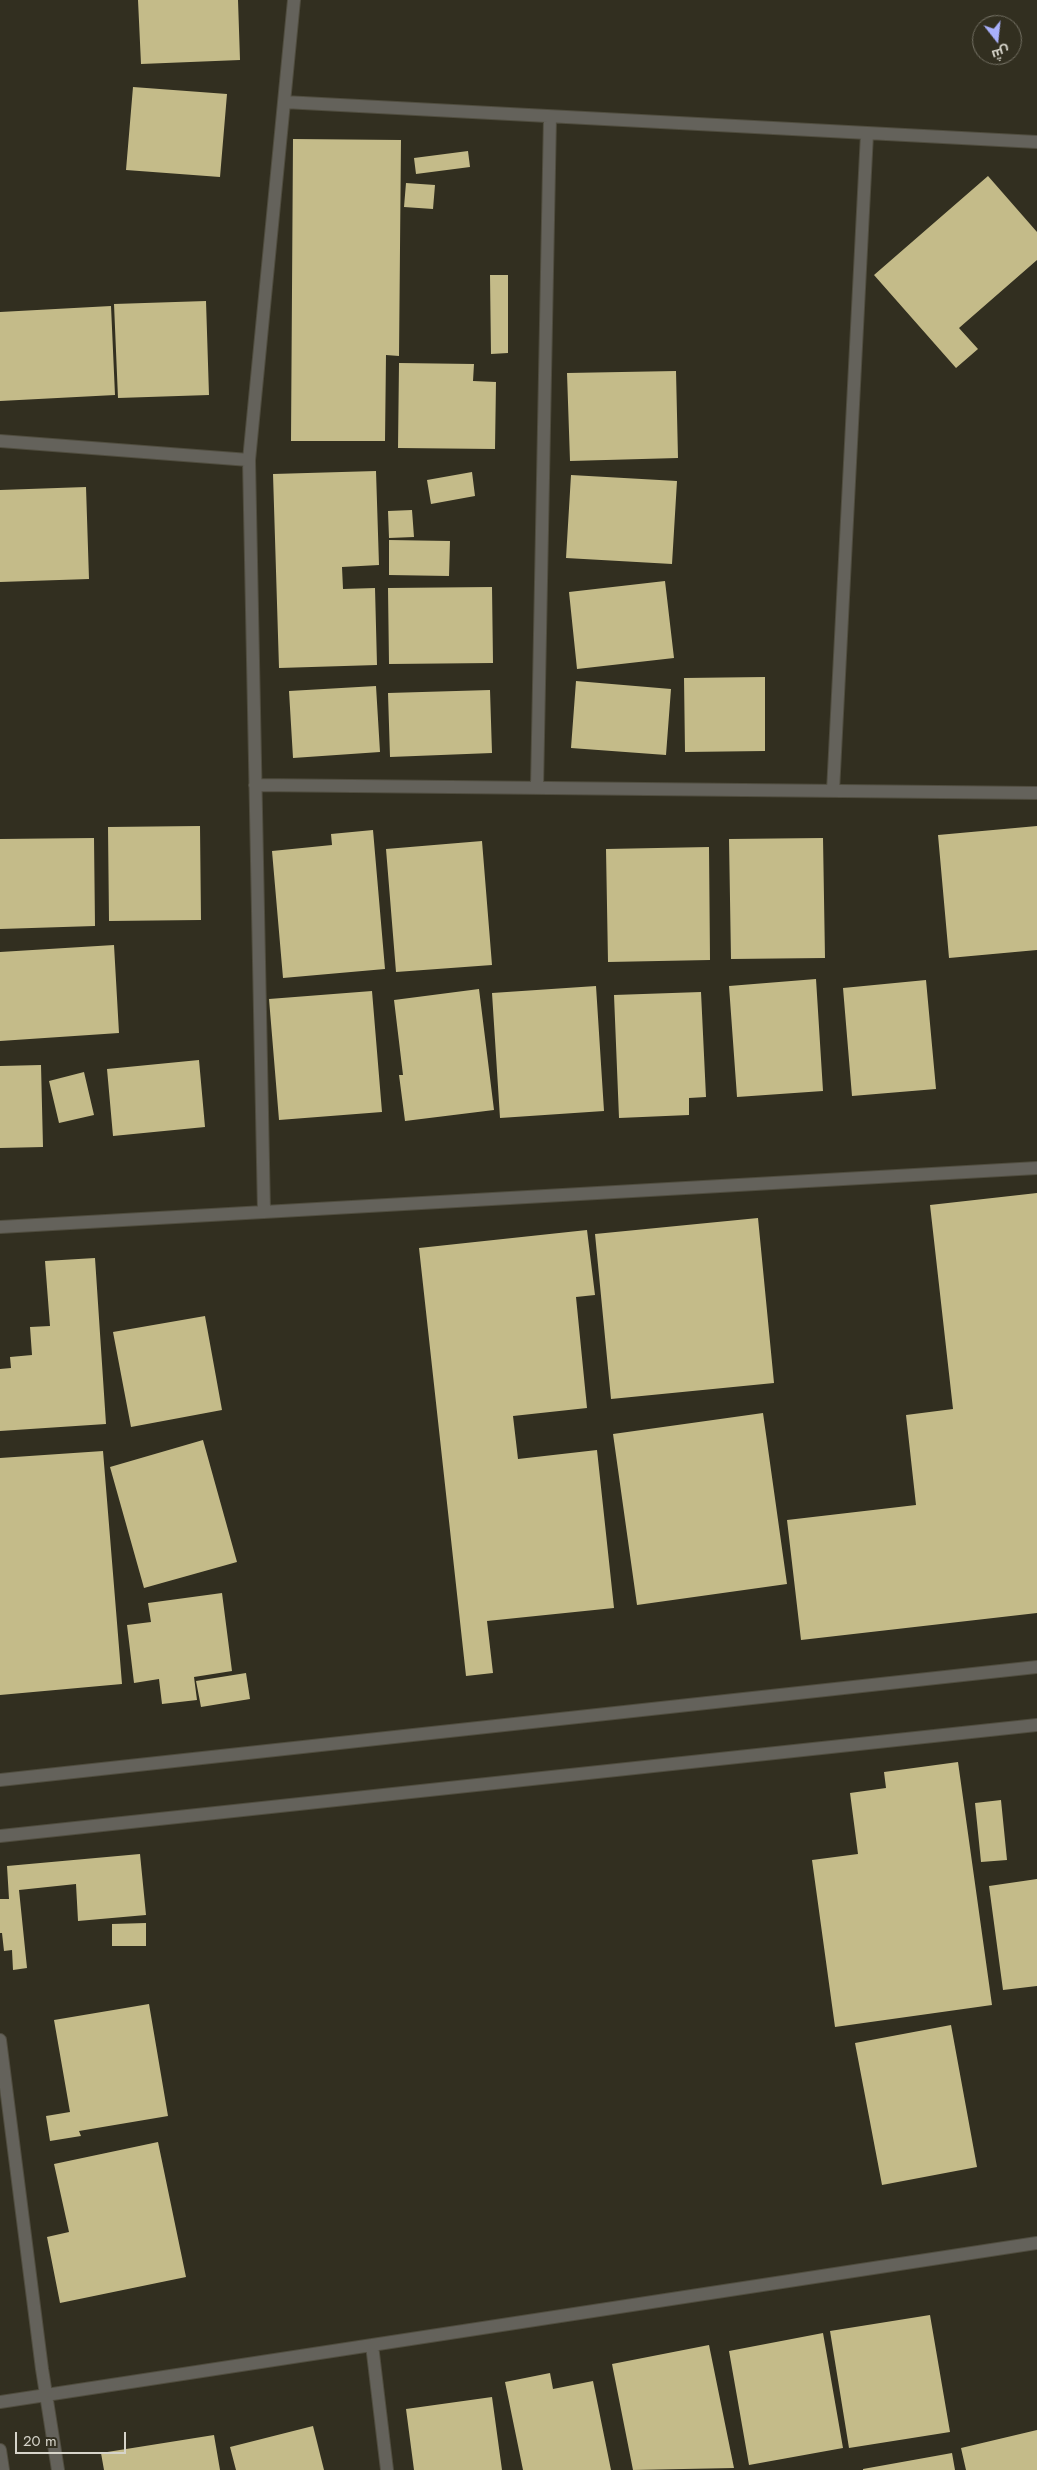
<!DOCTYPE html>
<html>
<head>
<meta charset="utf-8">
<style>
	body { margin:0 }
	#map { position:relative; width:1037px; height:2470px; overflow:hidden; background:#322f20; font-family:Jost,Cairo,sans-serif }
	canvas { display:block }
	.north { position:absolute; left:972px; top:15px; width:50px; height:50px; box-sizing:border-box; background:#322f20; border:1px solid #747164; border-radius:50%; rotate:164deg; font-size:14px; font-weight:700; line-height:20px; text-align:center; color:#d6d4ca }
	.north::after { content:''; display:block; margin:auto; width:18px; height:22px; background:#a8b0fc; clip-path:polygon(50% 0,100% 100%,50% 72%,0 100%) }
	.scale { position:absolute; left:15px; top:2432px; width:111px; height:22px; box-sizing:border-box; border:2px solid #d6d4ca; border-top:0; padding-left:6px; font-size:15px; line-height:18px; white-space:nowrap; color:#d6d4ca; -webkit-text-stroke:4px #322f20; paint-order:stroke }
</style>
</head>
<body>
<div id="map">
<canvas width="1037" height="2470"></canvas>
<div class="north">ش</div>
<div class="scale">20 m</div>
</div>
<script>
const g = document.querySelector('canvas').getContext('2d');
g.lineJoin = 'round';
function fillPath(path, color) { g.fillStyle = color; g.fill(path, 'evenodd'); }
const shape = rows => new Path2D(rows.map(r => 'M' + r).join(''));
function strokePath(path, color, width, dash) { g.strokeStyle = color; g.lineWidth = width; g.lineCap = dash ? 'butt' : 'round'; g.setLineDash(dash || []); g.stroke(path); }
fillPath(shape([
	[138,0,238,0,240,60,141,64],
	[133,87,227,94,220,177,126,170],
	[293,139,401,140,399,356,386,355,385,441,291,441],
	[468,151,470,167,416,174,414,158],
	[988,176,1037,232,1037,260,959,328,978,349,956,368,874,275],
	[406,183,435,185,433,209,404,207],
	[490,275,508,275,508,353,491,354],
	[206,301,209,395,118,398,114,304],
	[111,306,115,395,0,401,0,312],
	[399,363,474,364,473,381,496,382,495,449,398,448],
	[676,371,678,458,570,461,567,373],
	[376,471,379,565,342,567,343,589,375,588,377,665,279,668,273,474],
	[472,472,475,496,431,504,427,480],
	[571,475,677,481,672,564,566,558],
	[86,487,89,579,0,582,0,490],
	[412,510,414,537,389,538,388,511],
	[389,540,450,541,449,576,389,575],
	[665,581,674,658,577,669,569,592],
	[492,587,493,663,389,664,388,588],
	[765,677,765,751,685,752,684,678],
	[576,681,671,689,666,755,571,748],
	[376,686,380,752,293,758,289,691],
	[490,690,492,753,390,757,388,693],
	[200,826,201,920,109,921,108,827],
	[1037,826,1037,950,949,958,938,835],
	[373,830,385,969,283,978,272,851,332,845,331,834],
	[94,838,95,926,0,929,0,839],
	[823,838,825,958,731,959,729,839],
	[482,841,492,965,396,972,386,849],
	[709,847,710,960,608,962,606,849],
	[114,945,119,1033,0,1041,0,952],
	[816,979,823,1091,737,1097,729,986],
	[926,980,936,1089,852,1096,843,988],
	[596,986,604,1111,500,1118,492,993],
	[479,989,494,1110,405,1121,399,1075,403,1075,394,1000],
	[372,991,382,1112,279,1120,269,999],
	[701,992,706,1097,689,1098,689,1115,619,1118,614,995],
	[199,1060,205,1127,113,1136,107,1069],
	[41,1065,43,1147,0,1148,0,1066],
	[84,1072,94,1115,59,1123,49,1081],
	[1037,1193,1037,1613,801,1640,787,1520,916,1505,906,1415,953,1409,930,1205],
	[758,1218,774,1383,611,1399,595,1234],
	[587,1230,595,1295,576,1297,587,1408,513,1416,518,1459,597,1450,614,1608,487,1621,493,1673,466,1676,419,1248],
	[95,1258,106,1424,0,1431,0,1369,11,1368,10,1357,32,1355,30,1327,50,1326,45,1261],
	[205,1316,222,1410,131,1427,113,1332],
	[763,1413,787,1584,637,1605,613,1434],
	[203,1440,237,1562,144,1588,110,1467],
	[103,1451,122,1684,0,1695,0,1458],
	[222,1593,232,1671,194,1677,197,1700,162,1704,159,1679,134,1683,127,1625,151,1622,148,1603],
	[246,1673,250,1699,201,1707,196,1681],
	[958,1762,992,2005,835,2027,812,1860,858,1854,850,1793,886,1788,884,1772],
	[1001,1800,1007,1860,981,1862,975,1803],
	[140,1854,146,1915,78,1921,76,1884,19,1890,27,1968,13,1970,12,1950,4,1951,2,1933,0,1933,0,1899,9,1899,7,1866],
	[1037,1879,1037,1986,1003,1990,989,1886],
	[146,1923,146,1946,112,1946,112,1924],
	[149,2004,168,2116,79,2131,81,2136,50,2141,46,2116,70,2112,54,2020],
	[951,2025,977,2167,882,2185,855,2043],
	[158,2142,186,2277,60,2303,47,2237,69,2232,54,2164],
	[930,2315,950,2432,849,2448,830,2331],
	[823,2333,843,2448,749,2465,729,2351],
	[709,2345,734,2468,633,2470,612,2364],
	[550,2373,553,2389,593,2381,611,2470,523,2470,505,2382],
	[492,2397,502,2470,414,2470,406,2409],
	[313,2426,324,2470,236,2470,230,2447],
	[1037,2430,1037,2470,966,2470,961,2448],
	[214,2435,220,2470,104,2470,101,2453],
	[952,2453,955,2470,863,2470,863,2469]
]), '#c4bb89');
const minor = shape([
	[284,102,1037,142],
	[0,441,249,460],
	[255,785,1037,793],
	[537,788,550,117],
	[833,791,867,134],
	[264,1212,249,460,294,0],
	[0,1227,1037,1168],
	[0,1780,1037,1667],
	[0,1836,1037,1725],
	[0,2040,42,2369,58,2470],
	[372,2345,387,2470],
	[0,2402,1037,2243],
	[0,2450,3,2470]
]);
strokePath(minor, '#504d3f', 14);
strokePath(minor, '#64625b', 12);
</script>
</body>
</html>
